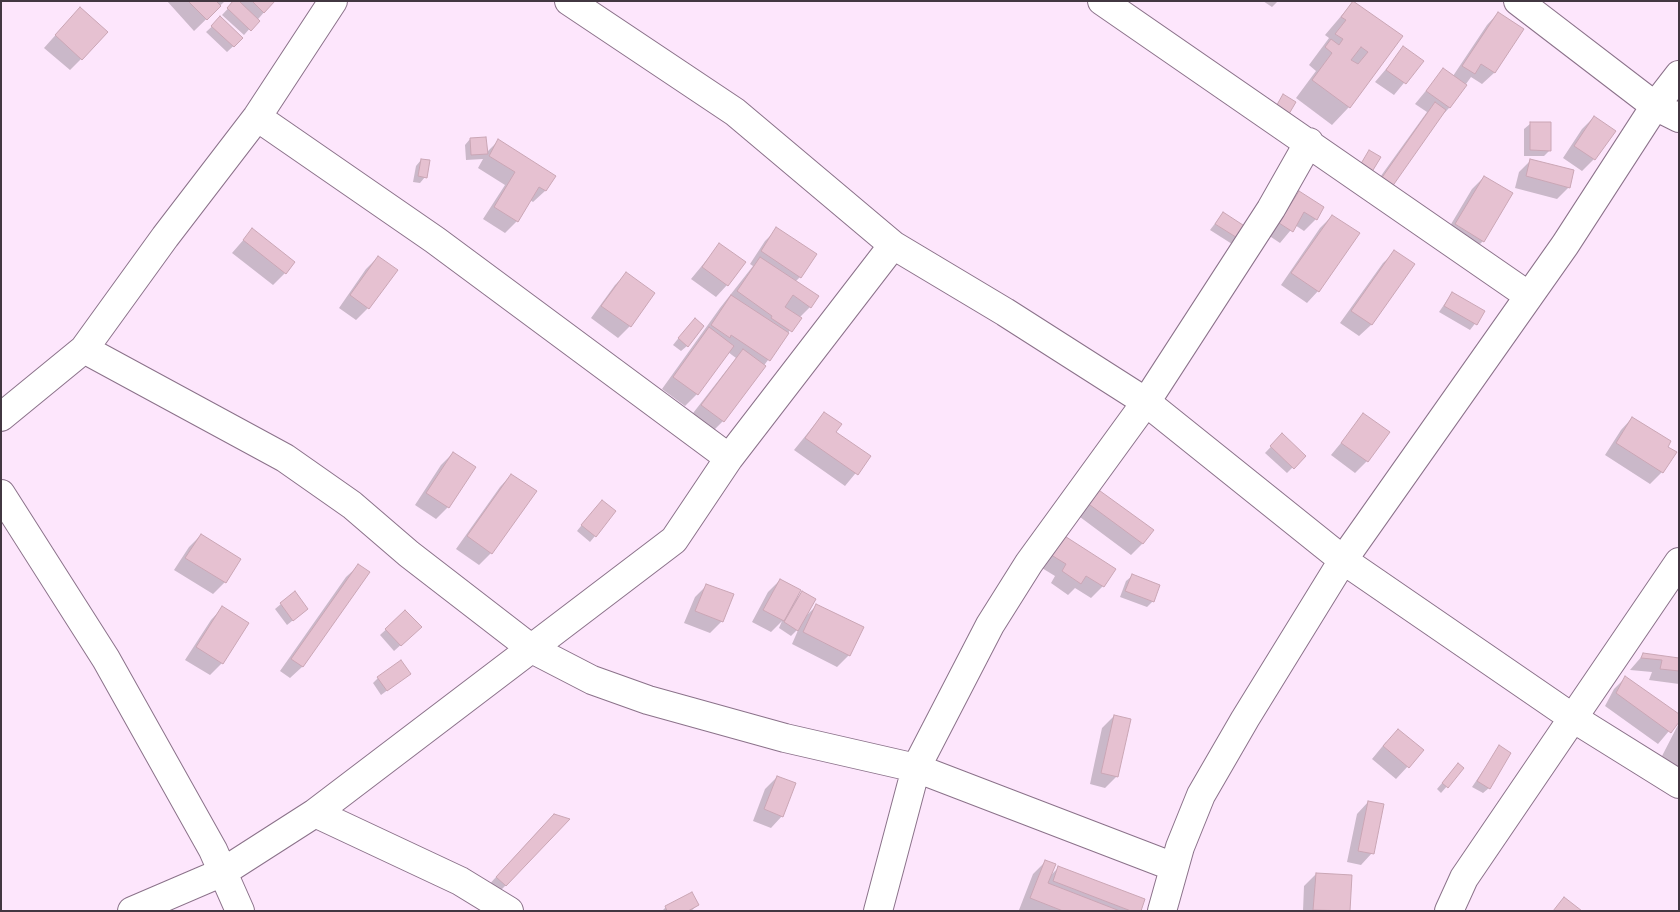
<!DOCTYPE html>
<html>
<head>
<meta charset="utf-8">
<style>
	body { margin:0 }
	#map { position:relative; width:1680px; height:912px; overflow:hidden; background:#fde6fc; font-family:"DejaVu Sans",sans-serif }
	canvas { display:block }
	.frame { position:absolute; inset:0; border:2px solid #423741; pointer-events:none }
</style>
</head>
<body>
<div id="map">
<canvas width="1680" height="912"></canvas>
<div class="frame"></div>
</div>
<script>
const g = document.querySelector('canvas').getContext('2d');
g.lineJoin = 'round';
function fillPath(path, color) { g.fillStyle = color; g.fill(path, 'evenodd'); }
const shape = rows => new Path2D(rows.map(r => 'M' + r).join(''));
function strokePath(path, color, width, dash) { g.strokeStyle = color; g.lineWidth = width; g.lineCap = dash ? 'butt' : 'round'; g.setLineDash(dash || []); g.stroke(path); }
fillPath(shape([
	[167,1,225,1,194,31],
	[235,1,274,1,244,35,222,15],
	[1263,1,1278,1,1272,7],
	[1353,2,1401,37,1349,107,1332,125,1296,98,1316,71,1309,65,1329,38,1325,35],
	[1498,13,1523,29,1494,73,1482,84,1471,77,1449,108,1365,198,1427,112,1415,104,1443,70,1453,76,1487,25],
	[221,18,242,38,227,52,206,32],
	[68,21,81,59,70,70,44,48],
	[1404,48,1422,61,1394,95,1375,82],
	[1594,117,1594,159,1582,171,1563,158,1582,129],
	[1530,124,1550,150,1544,156,1524,156,1524,129],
	[470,139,486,153,498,141,554,176,545,191,533,202,530,200,517,221,505,233,483,219,505,185,478,168,483,159,466,160,465,145],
	[421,160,425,177,420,183,413,182,416,166],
	[1531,160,1569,187,1557,199,1515,188,1519,172],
	[1484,177,1483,241,1471,253,1444,236,1472,189],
	[1299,193,1316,219,1304,231,1295,225,1280,243,1268,235,1287,204],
	[1223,213,1238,238,1232,244,1210,230],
	[1332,216,1318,291,1307,303,1281,285,1320,228],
	[777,229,800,277,795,282,810,307,799,318,723,421,711,433,690,417,736,358,728,352,697,394,685,406,662,389,720,308,753,266,750,264,765,241],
	[252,230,285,273,273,285,232,253],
	[719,245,727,285,716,297,691,279],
	[1395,252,1413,265,1371,325,1359,336,1340,323,1383,263],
	[378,257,368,308,356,320,339,308,366,269],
	[626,274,630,326,618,338,591,318,615,285],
	[1452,293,1484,312,1470,330,1439,312],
	[689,325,687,346,681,351,673,345],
	[824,413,835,432,869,457,845,486,794,450],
	[1364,415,1367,461,1355,473,1331,455],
	[1632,418,1666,447,1662,472,1650,484,1605,455,1621,430],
	[1282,435,1304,456,1287,473,1265,453],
	[453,453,448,507,436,519,415,505,441,465],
	[511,475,491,553,479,565,456,549,500,487],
	[1096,490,1143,543,1131,555,1076,514],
	[596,507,595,536,590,542,577,531],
	[201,535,239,559,225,582,213,594,174,570,189,547],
	[1049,547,1114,569,1103,586,1091,598,1075,588,1068,595,1051,583,1055,576,1037,565],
	[358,566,368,573,302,667,290,678,280,671,346,577],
	[1132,576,1153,601,1147,607,1120,597,1126,581],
	[780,580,795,600,802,592,807,615,817,605,849,655,837,667,792,644,799,628,791,636,779,628,782,621,771,632,752,622,768,592],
	[707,585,722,621,710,633,684,623,695,597],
	[294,593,307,609,287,625,275,609],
	[222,608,222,663,210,675,185,660,211,620],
	[405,612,414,633,394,651,380,635],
	[1643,655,1679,659,1679,684,1649,680,1652,672,1630,670],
	[409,674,381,695,373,683,378,678],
	[1625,678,1679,719,1658,744,1605,706,1614,689],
	[1114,716,1117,776,1105,788,1090,784,1102,728],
	[1679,723,1679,768,1662,756],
	[1386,742,1422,751,1396,779,1372,759],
	[1499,747,1489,788,1483,793,1472,787],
	[1463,768,1441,793,1437,789,1453,770],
	[777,777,782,816,771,828,753,821,765,789],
	[1368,802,1372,853,1361,865,1347,862,1357,814],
	[542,827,506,885,494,897,485,889],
	[1045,862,1049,877,1059,867,1139,911,1019,910,1033,874],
	[1316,874,1348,911,1303,911,1304,886],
	[698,905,691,911,662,911,666,907]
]), '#0003');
const building = shape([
	[188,1,216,1,221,6,207,20,188,1],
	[233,1,239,1,260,21,251,31,227,8,233,1],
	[252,1,275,1,264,13,252,1],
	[1353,1,1403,36,1350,108,1312,80,1332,53,1325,47,1331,39,1339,45,1343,39,1335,34,1346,20,1341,17,1353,1],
	[1361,47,1368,52,1358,64,1351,60,1361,47],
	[80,7,108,32,82,60,55,35,80,7],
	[1498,12,1524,29,1495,73,1481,64,1475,74,1462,66,1498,12],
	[220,16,243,38,234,47,211,26,220,16],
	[1403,46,1424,61,1406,84,1386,70,1403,46],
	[1443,68,1467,85,1450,108,1426,91,1443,68],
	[1283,94,1296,102,1286,119,1273,112,1283,94],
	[1435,102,1446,110,1387,194,1376,186,1435,102],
	[1594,116,1616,131,1595,160,1574,146,1594,116],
	[1530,122,1551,122,1551,151,1530,150,1530,122],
	[486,137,488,154,471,155,470,138,486,137],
	[498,139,556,176,546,191,539,187,518,222,494,207,515,172,489,156,498,139],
	[1369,150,1381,157,1370,175,1359,167,1369,150],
	[421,159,430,160,427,178,418,176,421,159],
	[1530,159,1574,170,1570,188,1526,176,1530,159],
	[1484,176,1513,193,1484,242,1455,224,1484,176],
	[1299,191,1324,207,1317,220,1304,212,1293,232,1279,223,1299,191],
	[1223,212,1246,227,1239,239,1215,224,1223,212],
	[1332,215,1360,233,1319,292,1291,273,1332,215],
	[776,227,817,254,801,278,761,251,776,227],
	[252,228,295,262,286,274,243,240,252,228],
	[719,243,746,262,728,286,702,267,719,243],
	[1394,250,1415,264,1372,325,1351,311,1394,250],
	[378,256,398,270,369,309,350,295,378,256],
	[760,257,819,296,811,308,793,295,785,307,802,318,792,332,771,318,772,316,737,291,760,257],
	[626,272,655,293,631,327,601,306,626,272],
	[1452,292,1485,311,1477,325,1444,306,1452,292],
	[731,295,789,333,770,361,731,335,730,338,711,325,731,295],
	[695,318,704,326,688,347,678,338,695,318],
	[709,327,734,346,698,395,673,377,709,327],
	[743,349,766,366,724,422,701,405,743,349],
	[824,412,842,424,836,432,871,456,858,475,805,438,824,412],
	[1363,413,1390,432,1368,462,1341,443,1363,413],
	[1632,417,1671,441,1668,447,1677,452,1663,473,1616,443,1632,417],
	[1282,433,1306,456,1294,469,1270,446,1282,433],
	[453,452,476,467,449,508,426,493,453,452],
	[511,474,537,491,492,554,467,536,511,474],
	[1096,488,1154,530,1143,544,1086,502,1096,488],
	[602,500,616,511,596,537,581,525,602,500],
	[1060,533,1116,569,1104,587,1086,576,1081,584,1062,571,1066,564,1048,553,1060,533],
	[201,534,241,559,226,583,185,558,201,534],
	[358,564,370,572,303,667,291,659,358,564],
	[1132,574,1160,585,1154,602,1125,591,1132,574],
	[780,579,801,590,784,621,763,610,780,579],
	[706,584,734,594,723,622,695,611,706,584],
	[295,591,308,609,293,621,280,603,295,591],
	[802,591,816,599,798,631,784,622,802,591],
	[816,604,864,627,850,656,803,632,816,604],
	[222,606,249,623,223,664,196,647,222,606],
	[405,610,422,627,401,646,385,629,405,610],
	[1643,653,1679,658,1679,671,1660,669,1662,660,1641,658,1643,653],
	[401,660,411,674,387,691,377,677,401,660],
	[1625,676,1679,714,1679,722,1671,733,1616,693,1625,676],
	[1114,715,1131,719,1118,777,1101,773,1114,715],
	[1398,729,1424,750,1409,768,1383,746,1398,729],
	[1499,745,1511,753,1490,789,1477,781,1499,745],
	[1458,763,1464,768,1448,788,1442,783,1458,763],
	[777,776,796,783,783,817,764,809,777,776],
	[1368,801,1384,804,1374,854,1358,851,1368,801],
	[554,814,570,819,506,886,496,877,554,814],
	[1045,860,1056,864,1048,883,1120,911,1063,911,1030,898,1045,860],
	[1058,866,1145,899,1141,911,1131,911,1053,881,1058,866],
	[1316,873,1352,875,1350,911,1313,910,1316,873],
	[692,892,699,905,688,911,667,911,665,906,692,892],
	[1564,897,1582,911,1553,911,1564,897]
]);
fillPath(building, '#e6c1d1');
strokePath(building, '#caa6b5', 1);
const minor = shape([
	[569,1,735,112,893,245,1005,312,1146,402,1343,560,1573,718,1679,784],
	[1102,1,1529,296],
	[1518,1,1655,106,1679,118],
	[257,117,435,240,729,458],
	[84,349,285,458,352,505,409,554,532,649,592,680,648,700,785,738,916,768,1174,867],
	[1,417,84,349,165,237,257,117,333,1],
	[1,494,106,659,213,850,240,911],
	[315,813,460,881,509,911],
	[132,911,223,872,315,813,674,540,729,458,893,245],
	[878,911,916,768,990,625,1029,563,1146,402,1271,209,1309,142],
	[1162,911,1180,847,1201,795,1245,719,1343,560,1565,245,1655,106,1679,75],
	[1449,911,1464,878,1679,562]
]);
strokePath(minor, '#8b728a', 30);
strokePath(minor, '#fff', 28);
</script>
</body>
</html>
